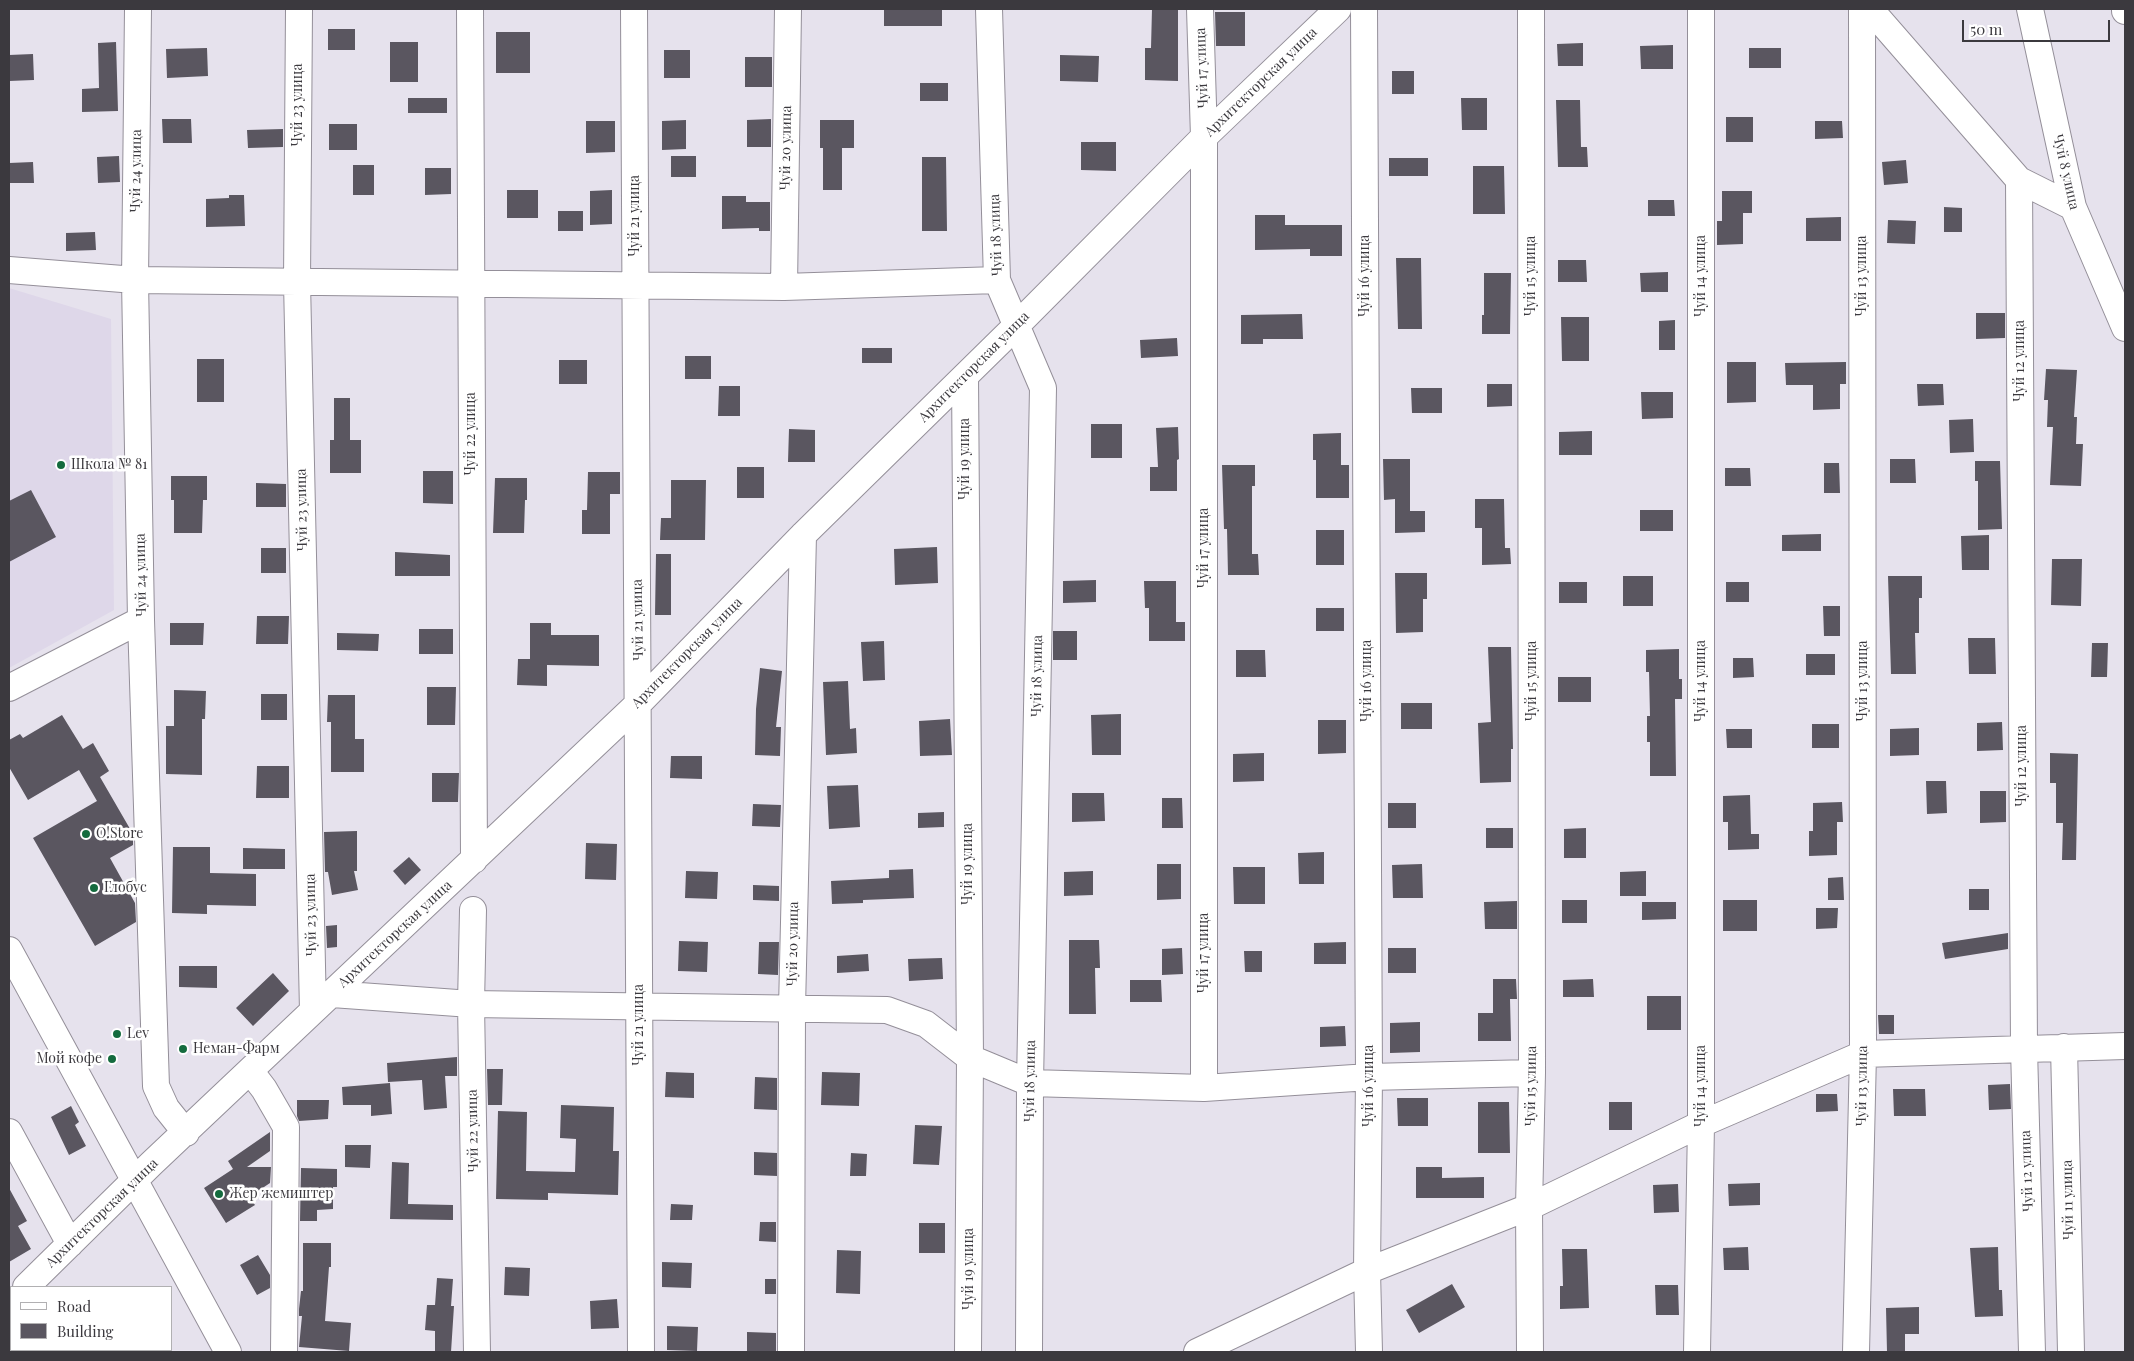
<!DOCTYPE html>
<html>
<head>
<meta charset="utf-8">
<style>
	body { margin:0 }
	#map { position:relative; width:2134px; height:1361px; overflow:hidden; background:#e6e2ed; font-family:"Playfair Display",serif }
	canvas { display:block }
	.frame { position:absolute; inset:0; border:10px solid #3b393e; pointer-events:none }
	.legend { position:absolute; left:10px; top:1286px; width:162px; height:65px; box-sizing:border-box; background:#fff; border:1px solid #b1b0b2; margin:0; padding:6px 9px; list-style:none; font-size:15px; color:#3b393e }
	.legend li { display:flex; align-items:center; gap:10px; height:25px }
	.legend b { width:25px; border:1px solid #b1b0b2 }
	.scale { position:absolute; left:1962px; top:20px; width:148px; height:22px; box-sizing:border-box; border:2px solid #3b393e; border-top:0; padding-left:6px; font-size:15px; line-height:18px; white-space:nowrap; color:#3b393e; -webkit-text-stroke:4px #fff; paint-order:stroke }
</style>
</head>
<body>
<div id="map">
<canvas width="2134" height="1361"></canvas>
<div class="frame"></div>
<ul class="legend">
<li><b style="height:6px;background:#fff"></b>Road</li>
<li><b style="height:14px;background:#5a5660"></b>Building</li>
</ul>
<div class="scale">50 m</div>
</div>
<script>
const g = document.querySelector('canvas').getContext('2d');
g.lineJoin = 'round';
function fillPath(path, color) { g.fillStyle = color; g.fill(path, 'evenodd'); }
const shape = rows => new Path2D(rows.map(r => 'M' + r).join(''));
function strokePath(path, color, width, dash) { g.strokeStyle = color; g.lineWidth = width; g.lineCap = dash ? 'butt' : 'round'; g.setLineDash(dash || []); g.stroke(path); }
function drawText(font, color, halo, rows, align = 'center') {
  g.font = font + ' "Playfair Display",serif'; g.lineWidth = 5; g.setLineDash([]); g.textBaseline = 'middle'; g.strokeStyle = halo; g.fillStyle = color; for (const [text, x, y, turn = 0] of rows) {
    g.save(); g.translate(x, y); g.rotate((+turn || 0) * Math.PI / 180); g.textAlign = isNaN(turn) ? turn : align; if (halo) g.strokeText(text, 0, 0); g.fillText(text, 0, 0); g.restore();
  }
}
fillPath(shape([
	[9,288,111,319,114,610,9,668]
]), '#ded7e9');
fillPath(shape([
	[1152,9,1178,9,1178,81,1145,80,1145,48,1151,48],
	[884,10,942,10,942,26,884,26],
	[1215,12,1245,12,1245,46,1216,46],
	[328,29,355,29,355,50,328,50],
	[496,32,530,32,530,73,496,73],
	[116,42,118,111,82,112,82,89,99,88,98,43],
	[390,42,418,42,418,82,390,82],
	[1583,43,1583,66,1558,66,1557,44],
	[1673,45,1673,69,1641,69,1640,46],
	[207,48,208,76,167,78,166,49],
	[1749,48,1781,48,1781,68,1749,68],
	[664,50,690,50,690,78,664,78],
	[33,54,34,80,9,81,9,55],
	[1060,55,1099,56,1098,82,1060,81],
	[745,57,772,57,772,87,745,87],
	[1392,71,1414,71,1414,94,1392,94],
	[920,83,948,83,948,101,920,101],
	[408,98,447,98,447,113,408,113],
	[1461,98,1487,98,1487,130,1462,130],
	[1556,100,1580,100,1581,147,1587,147,1588,167,1558,167],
	[1726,117,1753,117,1753,142,1726,142],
	[162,119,191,119,192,143,163,143],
	[771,119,771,147,747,147,747,120],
	[686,120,686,149,662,150,662,121],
	[820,120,854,120,854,148,842,148,842,190,823,190,823,148,820,148],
	[586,121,615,121,615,152,586,153],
	[1815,121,1842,121,1843,138,1815,139],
	[329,124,357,124,357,150,329,150],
	[283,129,283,147,248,148,247,130],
	[1081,142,1116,142,1116,171,1081,170],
	[119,156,120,182,98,183,97,157],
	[671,156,696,156,696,177,671,177],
	[922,157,946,157,947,231,922,231],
	[1389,158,1428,158,1428,176,1389,176],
	[1906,160,1908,183,1884,185,1882,162],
	[33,162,34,183,9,183,9,163],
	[353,165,374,165,374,195,353,195],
	[1473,166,1504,166,1505,214,1473,214],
	[425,168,451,168,451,194,425,195],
	[507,190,538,190,538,218,507,218],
	[612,190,612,224,590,225,590,191],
	[1722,191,1752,191,1752,213,1743,213,1743,244,1717,245,1717,221,1722,221],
	[229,195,244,195,245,226,206,227,206,199,229,198],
	[722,196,746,196,746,202,770,202,770,231,759,231,759,228,722,229],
	[1648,200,1674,200,1675,216,1648,216],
	[1944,207,1962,208,1962,232,1944,232],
	[558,211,583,211,583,231,558,231],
	[1255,215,1285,215,1285,225,1342,225,1342,256,1310,256,1310,249,1255,250],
	[1841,217,1841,241,1806,241,1806,218],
	[1888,220,1916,221,1915,244,1887,243],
	[95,232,96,250,66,251,66,233],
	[1396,258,1421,258,1422,329,1398,329],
	[1558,260,1586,260,1587,282,1558,282],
	[1668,272,1668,292,1641,292,1640,273],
	[1484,273,1511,273,1510,334,1482,334,1482,315,1484,315],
	[1976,313,2005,313,2005,338,1976,339],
	[1302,314,1303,339,1263,339,1263,344,1241,344,1241,315],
	[1561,317,1589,317,1589,361,1562,361],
	[1675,320,1675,350,1659,350,1659,321],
	[1177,338,1178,356,1141,358,1140,340],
	[862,348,892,348,892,363,862,363],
	[685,356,711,356,711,379,685,379],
	[197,359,224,359,224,402,197,402],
	[559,360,587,360,587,384,559,384],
	[1727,362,1756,362,1756,402,1727,403],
	[1846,362,1846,384,1840,384,1840,409,1813,410,1813,385,1786,385,1785,363],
	[2046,369,2077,370,2074,417,2077,417,2076,444,2083,444,2081,486,2050,485,2053,427,2047,427,2048,400,2044,400],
	[1487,384,1512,384,1512,406,1487,407],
	[1917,384,1943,384,1944,405,1918,406],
	[719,386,740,386,740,416,718,416],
	[1411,388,1442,388,1442,413,1412,413],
	[1641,392,1673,392,1673,418,1642,419],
	[334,398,350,398,350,440,361,440,361,473,330,473,330,440,334,440],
	[1973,419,1974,452,1950,453,1949,420],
	[1091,424,1122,424,1122,458,1091,458],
	[1178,427,1179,459,1177,460,1177,491,1150,491,1150,467,1158,467,1156,428],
	[789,429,815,430,815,462,788,462],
	[1592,431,1592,455,1559,455,1559,432],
	[1341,433,1341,465,1349,465,1349,498,1316,498,1316,460,1313,460,1313,434],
	[1383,459,1410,459,1410,511,1425,511,1425,532,1395,533,1395,499,1384,500],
	[1890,459,1915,459,1916,483,1890,483],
	[1975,461,2000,461,2002,529,1978,530,1978,481,1975,481],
	[1824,463,1839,463,1840,493,1824,493],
	[1222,465,1255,465,1255,486,1252,486,1252,554,1258,554,1259,575,1228,575,1227,529,1224,529],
	[737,467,764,467,764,498,737,498],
	[1725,468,1750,468,1751,486,1725,486],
	[423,471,453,471,453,504,423,503],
	[588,472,620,472,620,494,610,494,610,534,582,534,582,510,587,510],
	[171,476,207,476,207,500,203,500,202,533,174,533,174,500,171,500],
	[495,478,527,478,527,500,525,500,524,533,493,533],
	[671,480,706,480,705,540,660,540,661,518,671,518],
	[256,483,286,484,286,507,256,507],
	[31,490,56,537,9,562,9,501],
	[1475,499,1504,499,1505,548,1510,548,1511,564,1482,565,1482,528,1475,528],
	[1640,510,1673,510,1673,531,1640,531],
	[1316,530,1344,530,1344,565,1316,565],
	[1821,534,1821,551,1782,551,1782,535],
	[1989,535,1989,570,1962,570,1961,536],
	[937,547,938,583,895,585,894,549],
	[261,548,286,548,286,573,261,573],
	[395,552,450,555,450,576,395,576],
	[656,554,671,554,671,615,655,615],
	[2052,559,2082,559,2081,606,2051,605],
	[1395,573,1427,573,1427,599,1423,599,1423,632,1396,633],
	[1623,576,1653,576,1653,606,1623,606],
	[1888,576,1922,576,1922,598,1919,598,1919,633,1915,633,1916,674,1891,674],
	[1096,580,1096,602,1063,603,1063,581],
	[1144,581,1176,581,1176,622,1185,622,1185,641,1149,641,1149,608,1145,608],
	[1559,582,1587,582,1587,603,1559,603],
	[1726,582,1749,582,1749,602,1726,602],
	[1823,606,1840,606,1840,636,1824,636],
	[1316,608,1344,608,1344,631,1316,631],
	[257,616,289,616,288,644,256,644],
	[170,623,204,623,203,645,170,645],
	[530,623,551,623,551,635,599,635,599,666,547,665,547,686,517,685,518,659,530,659],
	[419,629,453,629,453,654,419,654],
	[1053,631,1077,631,1077,660,1053,660],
	[337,633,379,634,378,651,337,650],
	[1968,638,1995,638,1996,674,1969,674],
	[884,641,885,680,863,681,861,642],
	[2092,643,2108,643,2107,677,2091,677],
	[1488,647,1511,647,1513,749,1511,749,1511,782,1480,783,1478,723,1491,722],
	[1679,649,1679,679,1682,679,1682,699,1675,699,1676,776,1650,776,1650,742,1647,742,1647,716,1650,716,1649,672,1646,672,1646,650],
	[1236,650,1265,650,1266,677,1236,677],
	[1806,654,1835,654,1835,675,1806,675],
	[1733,658,1753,658,1754,677,1733,678],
	[760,668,782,671,776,727,781,727,780,756,755,755,756,709],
	[1558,677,1591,677,1591,702,1558,702],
	[848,681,850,729,856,728,857,753,826,755,823,682],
	[427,687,456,687,455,725,427,725],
	[174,690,206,691,205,719,202,719,202,775,166,774,166,726,174,726],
	[261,694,287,694,287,720,261,720],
	[328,695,355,695,355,739,364,739,364,772,331,772,331,722,327,722],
	[1401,703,1432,703,1432,729,1401,729],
	[1121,714,1121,755,1092,755,1091,715],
	[62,715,83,749,93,743,109,771,100,777,133,834,133,845,110,858,135,903,136,922,95,946,33,838,97,801,79,770,28,800,9,767,9,740,20,734,23,738],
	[950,719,952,755,920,756,919,721],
	[1318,720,1346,720,1346,753,1318,754],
	[2002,722,2003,750,1977,751,1977,723],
	[1812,724,1839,724,1839,748,1812,748],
	[1919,728,1919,755,1890,756,1890,729],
	[1726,729,1752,729,1752,748,1727,748],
	[1264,753,1264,781,1233,782,1233,754],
	[2050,753,2078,754,2076,860,2062,860,2063,823,2056,823,2056,783,2050,783],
	[671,756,702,756,702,779,670,778],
	[257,766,289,766,289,798,256,798],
	[432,773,459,773,458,802,432,802],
	[1926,781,1946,781,1947,813,1927,814],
	[858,785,860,827,829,829,827,786],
	[1980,791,2006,791,2006,822,1980,823],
	[1072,793,1104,793,1105,821,1072,822],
	[1750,795,1751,834,1759,834,1759,849,1728,850,1728,822,1723,822,1723,796],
	[1162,798,1182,798,1183,828,1162,828],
	[1842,802,1843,822,1837,822,1837,855,1809,856,1809,831,1813,831,1813,803],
	[1388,803,1416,803,1416,828,1388,828],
	[753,804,781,805,780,827,752,826],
	[944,812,944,827,918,828,918,813],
	[1486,828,1513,828,1513,848,1486,848],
	[1586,828,1586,858,1564,858,1564,829],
	[357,831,357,871,354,871,358,890,332,895,328,872,325,872,324,832],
	[586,843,617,844,616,880,585,879],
	[173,847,210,847,210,873,256,874,256,906,207,905,207,914,172,913],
	[243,848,285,849,285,869,243,869],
	[1324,852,1324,884,1299,884,1298,853],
	[409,857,421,870,405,885,393,871],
	[1157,864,1181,864,1181,899,1157,900],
	[1422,864,1423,898,1393,898,1392,865],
	[1233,867,1265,867,1265,904,1234,904],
	[913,869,914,898,863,900,863,903,832,904,831,881,889,878,889,870],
	[686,871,718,872,717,899,685,898],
	[1093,871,1093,895,1064,896,1064,872],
	[1646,871,1646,896,1620,896,1620,872],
	[1843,877,1844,900,1828,900,1828,878],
	[753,885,779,886,779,901,753,900],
	[1969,889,1989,889,1989,910,1969,910],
	[1562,900,1587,900,1587,923,1562,923],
	[1723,900,1757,900,1757,931,1723,931],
	[1517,901,1517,929,1485,929,1484,902],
	[1642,902,1676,902,1676,919,1642,920],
	[1816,908,1838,908,1837,928,1816,929],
	[337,925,337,947,327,948,326,926],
	[2008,933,2008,949,1945,959,1942,943],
	[1069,940,1099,940,1100,968,1095,968,1096,1014,1069,1014],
	[679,941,708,942,707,972,678,971],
	[759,942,779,942,778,975,758,974],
	[1346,942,1346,964,1314,964,1314,943],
	[1182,948,1183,974,1162,975,1162,949],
	[1388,948,1416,948,1416,973,1388,973],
	[1244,951,1262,951,1262,972,1245,972],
	[868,954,869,971,837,973,837,956],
	[942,958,943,979,909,981,908,959],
	[179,966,217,966,217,988,179,987],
	[273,973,289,991,253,1026,236,1008],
	[1493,979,1516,979,1517,999,1510,999,1511,1041,1478,1041,1478,1013,1493,1013],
	[1593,979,1594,997,1563,997,1563,980],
	[1130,980,1161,980,1162,1002,1130,1002],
	[1647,996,1681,996,1681,1030,1647,1030],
	[1878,1015,1894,1015,1894,1034,1879,1034],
	[1420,1022,1420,1052,1390,1053,1390,1023],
	[1345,1026,1346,1046,1320,1047,1320,1027],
	[457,1057,457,1076,445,1076,447,1108,424,1110,422,1080,388,1082,387,1063],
	[487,1069,503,1069,502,1105,488,1105],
	[666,1072,694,1073,694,1098,665,1097],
	[822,1072,860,1073,859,1106,821,1105],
	[755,1077,777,1078,777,1110,754,1109],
	[390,1083,392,1114,371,1116,371,1105,343,1105,342,1087],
	[2010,1084,2011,1109,1989,1110,1988,1085],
	[1893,1089,1925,1089,1926,1116,1894,1116],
	[1816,1094,1837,1094,1838,1111,1816,1112],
	[1397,1098,1428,1098,1428,1126,1398,1126],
	[297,1100,329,1100,328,1119,299,1121,297,1116],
	[1478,1102,1509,1102,1510,1153,1478,1153],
	[1609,1102,1632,1102,1632,1130,1609,1130],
	[561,1105,614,1107,613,1151,619,1151,618,1195,548,1193,548,1200,496,1199,498,1111,527,1112,526,1171,575,1172,576,1139,560,1138],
	[71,1106,79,1122,75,1125,86,1146,69,1155,51,1117],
	[915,1125,942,1126,939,1165,913,1164],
	[270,1132,270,1151,247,1167,271,1167,270,1183,249,1197,255,1205,226,1223,204,1188,233,1169,228,1161],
	[345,1145,371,1145,370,1168,345,1167],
	[754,1152,777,1153,777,1176,754,1175],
	[851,1153,867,1154,866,1176,850,1176],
	[392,1162,409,1163,408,1204,453,1205,453,1220,390,1219],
	[1416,1167,1442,1167,1442,1178,1484,1177,1484,1198,1416,1198],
	[301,1168,337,1169,337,1187,333,1187,333,1209,317,1210,317,1221,300,1221],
	[1760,1183,1760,1205,1729,1206,1728,1184],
	[1678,1184,1679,1212,1654,1213,1653,1185],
	[9,1188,27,1221,18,1226,31,1249,9,1262],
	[671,1204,693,1205,692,1220,670,1220],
	[760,1222,776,1222,776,1242,759,1241],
	[919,1223,945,1223,945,1253,919,1253],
	[303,1243,331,1243,331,1267,329,1267,325,1321,351,1323,349,1351,299,1347,302,1316,299,1316,299,1309,301,1291,303,1291],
	[1748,1247,1749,1270,1724,1270,1723,1248],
	[1998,1247,1999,1290,2002,1290,2003,1316,1975,1317,1970,1248],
	[1562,1249,1587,1249,1589,1308,1560,1309,1560,1286,1563,1286],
	[837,1250,861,1251,860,1294,836,1293],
	[258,1255,270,1275,270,1288,257,1295,240,1265],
	[662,1262,692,1263,691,1288,662,1287],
	[505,1267,530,1268,529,1296,504,1295],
	[437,1278,453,1279,451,1306,454,1306,451,1352,435,1352,435,1331,425,1330,427,1305,435,1305],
	[765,1279,776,1279,776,1294,765,1294],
	[1452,1284,1465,1307,1419,1333,1406,1310],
	[1655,1285,1678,1285,1679,1315,1656,1315],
	[617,1299,619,1328,591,1329,590,1301],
	[1919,1307,1919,1334,1905,1334,1905,1352,1887,1352,1886,1308],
	[667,1326,698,1327,697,1351,667,1350],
	[747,1332,776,1333,776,1352,747,1352]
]), '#5a5660');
const minor = shape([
	[138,9,135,280,141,620,156,1086,166,1108,186,1133],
	[299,9,297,282,313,1011],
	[470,9,474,860],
	[634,9,641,1352],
	[989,9,997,280,1043,388,1030,1083,1029,1352],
	[1200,9,1204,137,1204,1088],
	[1364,9,1369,1077,1367,1271,1369,1352],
	[1870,9,2019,180,2073,207],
	[2030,9,2073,207,2125,328],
	[2125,9,2125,11],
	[2019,180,2024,1048,2032,1352],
	[9,270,135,280,784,287,997,280],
	[784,287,788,9],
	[965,376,970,1058,968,1352],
	[9,688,141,620],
	[473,910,471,1004,477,1352],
	[9,950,228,1352],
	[332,994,471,1004,887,1010,926,1024,970,1058,1030,1083,1204,1088,1369,1077,1532,1073],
	[2064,1047,2071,1352],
	[251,1072,264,1089,286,1127,284,1352],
	[9,1132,70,1244],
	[26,1287,151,1164,639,703,803,535,1016,326,1204,137,1338,9],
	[9,1304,11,1302],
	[791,1352,792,1008,803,535],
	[1197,1352,1367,1271,1529,1207,1701,1124,1863,1054,2125,1046],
	[1530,1352,1529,1207,1532,1073,1531,9],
	[1697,1352,1701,1124,1701,9],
	[1856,1352,1863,1054,1862,9]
]);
strokePath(minor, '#948f99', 28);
strokePath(minor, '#fff', 26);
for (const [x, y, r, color] of [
	[61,465,5,"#146b3e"],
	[86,834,5,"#146b3e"],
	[94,888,5,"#146b3e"],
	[117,1034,5,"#146b3e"],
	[183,1049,5,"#146b3e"],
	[112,1059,5,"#146b3e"],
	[219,1194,5,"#146b3e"]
]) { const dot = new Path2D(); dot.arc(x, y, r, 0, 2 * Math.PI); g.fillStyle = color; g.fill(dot); strokePath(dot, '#fff', 2); }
drawText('14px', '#3b393e', '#fff', [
	["Чуй 17 улица",1202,68,-92],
	["Архитекторская улица",1261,82,-44],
	["Чуй 23 улица",298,105,-90],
	["Чуй 20 улица",786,148,-89],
	["Чуй 24 улица",136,171,-89],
	["Чуй 8 улица",2066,172,77],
	["Чуй 21 улица",635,216,-90],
	["Чуй 18 улица",996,235,-92],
	["Чуй 16 улица",1365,276,-90],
	["Чуй 15 улица",1531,276,-90],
	["Чуй 14 улица",1701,276,-90],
	["Чуй 13 улица",1862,276,-90],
	["Чуй 12 улица",2020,361,-90],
	["Архитекторская улица",974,367,-45],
	["Чуй 22 улица",471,434,-90],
	["Чуй 19 улица",965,459,-90],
	["Чуй 23 улица",302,510,-91],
	["Чуй 17 улица",1204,548,-90],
	["Чуй 24 улица",141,575,-91],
	["Чуй 21 улица",638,620,-91],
	["Архитекторская улица",687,653,-45],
	["Чуй 18 улица",1037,676,-89],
	["Чуй 16 улица",1367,681,-90],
	["Чуй 15 улица",1532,681,-90],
	["Чуй 14 улица",1701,681,-90],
	["Чуй 13 улица",1863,681,-90],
	["Чуй 12 улица",2022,766,-90],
	["Чуй 19 улица",968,864,-90],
	["Чуй 23 улица",311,915,-91],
	["Архитекторская улица",395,934,-43],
	["Чуй 20 улица",793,944,-89],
	["Чуй 17 улица",1204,953,-90],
	["Чуй 21 улица",639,1025,-90],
	["Чуй 18 улица",1030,1081,-89],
	["Чуй 16 улица",1369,1086,-90],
	["Чуй 15 улица",1531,1086,-89],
	["Чуй 14 улица",1701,1086,-90],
	["Чуй 13 улица",1862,1086,-89],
	["Чуй 22 улица",473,1131,-91],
	["Чуй 12 улица",2027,1171,-92],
	["Чуй 11 улица",2068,1200,-91],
	["Архитекторская улица",102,1213,-44],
	["Чуй 19 улица",969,1269,-90]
]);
drawText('14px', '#3b393e', '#fff', [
	["Школа № 81",71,465],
	["O!Store",96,834],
	["Глобус",104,888],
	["Lev",127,1034],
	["Неман-Фарм",193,1049],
	["Мой кофе",102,1059,"right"],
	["Жер жемиштер",229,1194]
], 'left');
</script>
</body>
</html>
